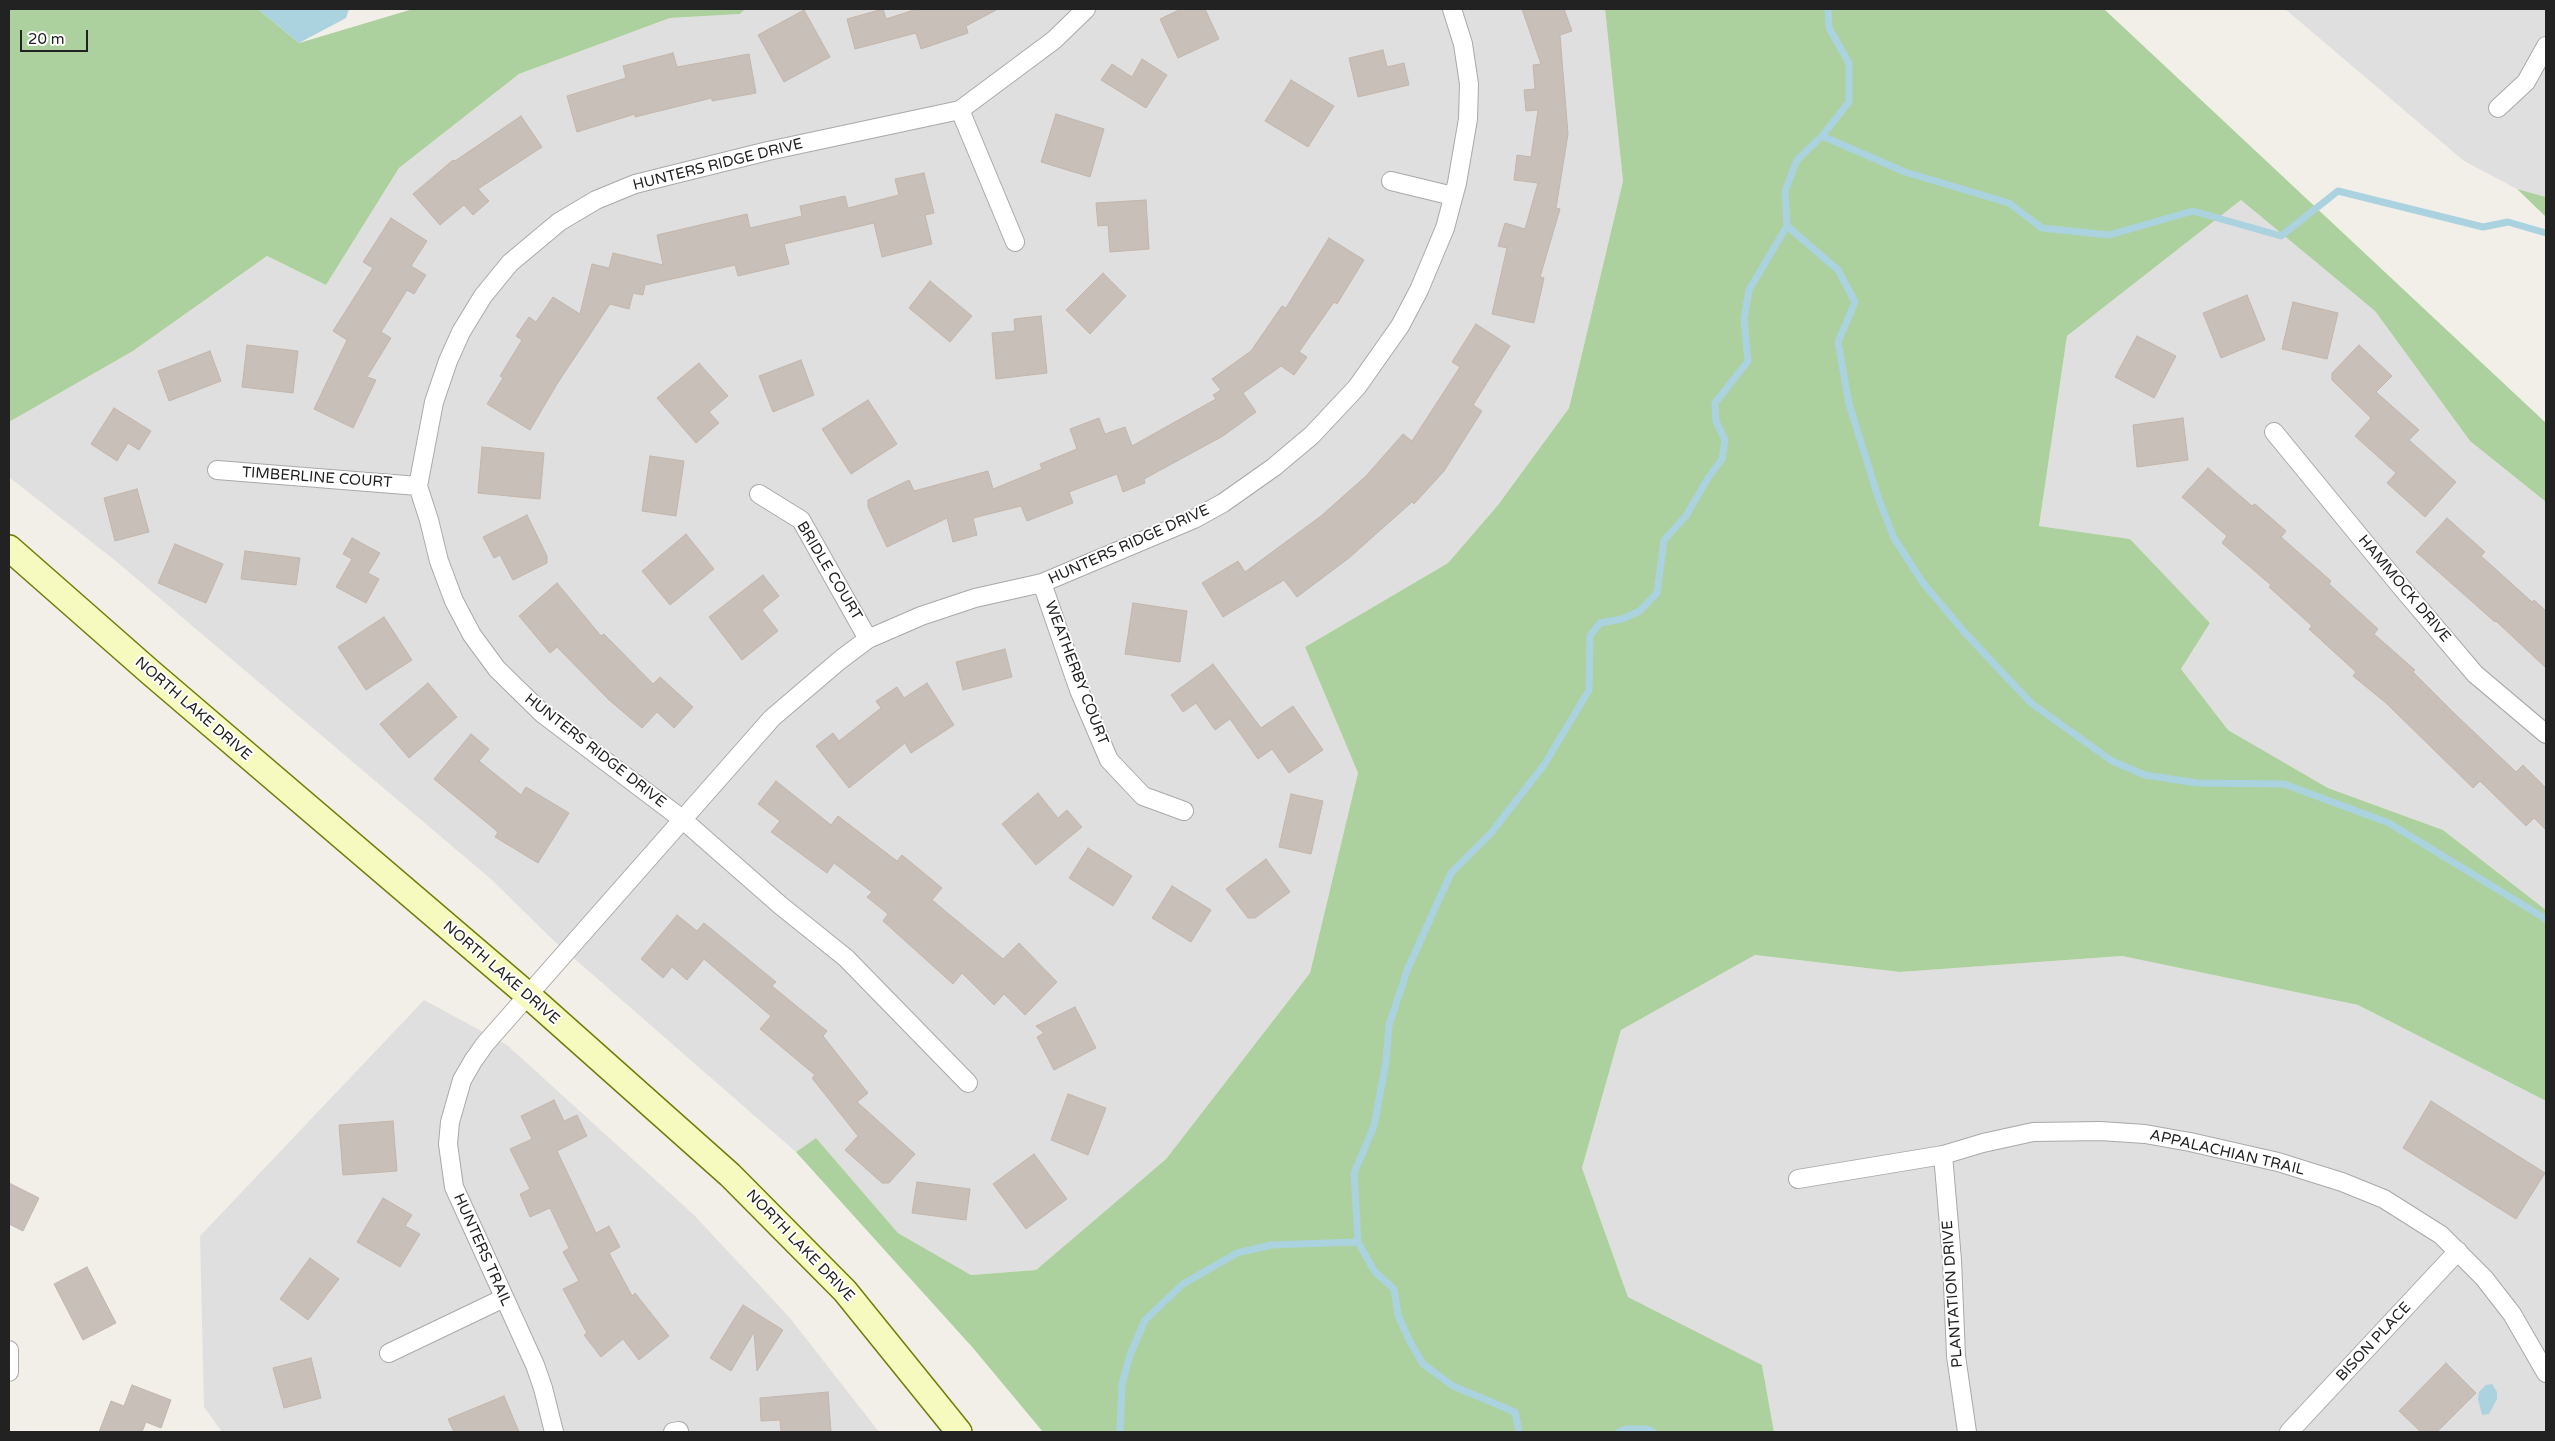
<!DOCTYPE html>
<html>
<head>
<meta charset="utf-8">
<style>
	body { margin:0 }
	#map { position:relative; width:2555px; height:1441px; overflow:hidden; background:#f2efe9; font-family:"Varela Round",sans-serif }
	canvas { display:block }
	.frame { position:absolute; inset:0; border:10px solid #222; pointer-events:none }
	.scale { position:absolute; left:20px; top:30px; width:68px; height:22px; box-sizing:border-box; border:2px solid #222; border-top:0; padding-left:6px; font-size:15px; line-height:18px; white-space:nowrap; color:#222; -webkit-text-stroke:4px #fff; paint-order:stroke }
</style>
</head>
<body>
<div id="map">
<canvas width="2555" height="1441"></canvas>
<div class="frame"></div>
<div class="scale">20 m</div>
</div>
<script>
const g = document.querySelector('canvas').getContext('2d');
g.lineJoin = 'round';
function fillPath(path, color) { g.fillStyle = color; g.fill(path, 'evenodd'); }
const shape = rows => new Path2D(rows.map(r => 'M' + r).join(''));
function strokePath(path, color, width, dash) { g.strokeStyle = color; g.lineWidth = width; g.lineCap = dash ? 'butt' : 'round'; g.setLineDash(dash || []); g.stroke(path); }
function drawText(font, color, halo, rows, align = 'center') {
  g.font = font + ' "Varela Round",sans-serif'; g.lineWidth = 4; g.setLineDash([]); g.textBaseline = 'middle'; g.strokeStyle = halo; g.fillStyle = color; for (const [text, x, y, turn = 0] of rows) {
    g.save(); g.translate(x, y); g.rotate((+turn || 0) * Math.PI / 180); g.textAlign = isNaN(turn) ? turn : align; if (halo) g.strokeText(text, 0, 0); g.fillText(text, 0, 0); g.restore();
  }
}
fillPath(shape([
	[745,9,1605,9,1623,181,1569,408,1498,505,1448,563,1305,647,1358,773,1310,973,1166,1159,1036,1270,971,1275,898,1233,816,1138,796,1152,553,940,492,880,117,562,9,477,9,422,133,351,267,256,326,285,399,168,519,74,670,18,740,14],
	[2285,9,2546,9,2546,197,2517,189,2464,161],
	[2241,200,2375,311,2470,441,2546,502,2546,910,2443,830,2328,788,2228,730,2181,669,2210,623,2130,539,2039,526,2067,336],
	[1755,955,1900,972,2122,956,2358,1005,2546,1101,2546,1432,1774,1432,1762,1365,1628,1297,1582,1168,1621,1030],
	[424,1000,507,1045,694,1215,790,1318,879,1432,222,1432,204,1407,200,1236]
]), '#e0dfdf');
fillPath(shape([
	[9,9,258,9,299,43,413,9,745,9,740,14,670,18,519,74,399,168,326,285,267,256,133,351,9,422],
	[1605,9,2104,9,2546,423,2546,502,2470,441,2375,311,2241,200,2067,336,2039,526,2130,539,2210,623,2181,669,2228,730,2328,788,2443,830,2546,910,2546,1101,2358,1005,2122,956,1900,972,1755,955,1621,1030,1582,1168,1628,1297,1762,1365,1774,1432,1043,1432,973,1348,796,1152,816,1138,898,1233,971,1275,1036,1270,1166,1159,1310,973,1358,773,1305,647,1448,563,1498,505,1569,408,1623,181],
	[2517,189,2546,197,2546,217]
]), '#add19e');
fillPath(shape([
	[258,9,349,9,346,18,299,43],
	[2492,1384,2497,1392,2497,1399,2489,1414,2482,1415,2478,1399,2479,1392,2486,1385]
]), '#aad3df');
strokePath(shape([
	[1822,136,1905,172,2009,203,2042,228,2109,235,2193,211,2281,236,2338,191,2483,227,2508,222,2546,233],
	[1787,226,1838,270,1855,302,1838,342,1849,404,1879,500,1894,538,1923,583,1966,634,2031,703,2112,761,2145,775,2197,783,2284,784,2389,823,2546,919],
	[1120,1432,1122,1384,1130,1355,1145,1320,1183,1284,1237,1253,1271,1245,1358,1242],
	[1519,1432,1515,1412,1453,1386,1423,1364,1409,1340,1398,1315,1394,1289,1375,1272,1358,1242,1354,1173,1374,1126,1386,1062,1389,1025,1408,968,1451,873,1491,833,1544,765,1589,690,1590,636,1600,623,1622,619,1640,611,1657,593,1664,540,1686,516,1708,478,1722,459,1725,440,1716,421,1715,403,1748,361,1744,319,1749,290,1787,226,1785,191,1797,160,1822,136,1849,102,1849,63,1829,28,1828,9],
	[1619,1432,1626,1429,1647,1429,1653,1432]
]), '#aad3df', 7);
const building = shape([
	[883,9,886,19,917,9,998,9,966,26,968,33,921,49,916,33,855,49,847,19,883,9],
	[1181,9,1205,9,1219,39,1178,58,1160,19,1181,9],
	[1522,9,1564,9,1572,31,1560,35,1568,134,1556,208,1560,209,1540,277,1544,278,1534,323,1492,314,1507,248,1498,246,1505,223,1525,229,1538,183,1514,180,1517,155,1531,157,1538,110,1526,111,1524,90,1535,89,1533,65,1541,64,1522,9],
	[804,10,830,57,784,82,758,35,804,10],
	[1383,50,1387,67,1404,63,1409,85,1358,97,1349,58,1383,50],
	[673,53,677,67,749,54,756,93,712,101,712,98,635,117,635,114,577,132,567,96,626,78,623,66,673,53],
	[1142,59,1167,75,1146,108,1101,80,1112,64,1132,77,1142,59],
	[1291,80,1334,106,1308,147,1265,121,1291,80],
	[1056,114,1104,129,1090,177,1041,162,1056,114],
	[521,116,542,147,478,189,489,201,473,215,464,205,440,225,413,194,453,160,455,161,521,116],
	[924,173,934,213,925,215,932,244,882,257,874,223,784,244,789,264,738,276,735,265,645,285,643,295,633,293,629,309,610,304,557,384,530,430,487,404,503,378,500,376,522,340,516,336,529,317,536,322,553,297,580,314,592,264,609,268,613,253,663,265,657,235,747,214,750,228,802,216,800,206,845,196,848,208,899,195,895,179,924,173],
	[1146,200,1149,249,1110,252,1108,225,1098,226,1096,203,1146,200],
	[391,218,427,241,411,266,426,275,414,294,407,290,381,332,391,338,367,377,376,380,353,428,314,409,347,340,333,331,373,268,363,262,391,218],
	[1329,238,1364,260,1337,304,1334,302,1299,352,1307,357,1294,375,1281,366,1243,393,1256,412,1223,436,1144,479,1145,483,1123,492,1117,474,1069,492,1073,503,1027,521,1021,506,973,518,977,535,953,542,947,518,887,547,868,507,868,500,909,480,914,491,988,471,993,489,1042,469,1040,464,1077,449,1070,429,1099,418,1105,434,1125,427,1132,446,1216,399,1213,395,1221,390,1212,379,1251,351,1282,306,1286,308,1329,238],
	[1103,273,1126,296,1090,334,1066,310,1103,273],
	[930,281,972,316,950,342,909,308,930,281],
	[2247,295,2265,340,2221,358,2203,313,2247,295],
	[2293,302,2338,313,2327,359,2282,349,2293,302],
	[1041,316,1047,373,996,379,992,333,1015,331,1014,319,1041,316],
	[1476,324,1510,346,1473,405,1482,411,1444,471,1414,504,1412,502,1349,558,1297,597,1284,580,1223,617,1202,583,1238,561,1245,572,1321,516,1366,476,1403,434,1412,441,1460,367,1452,362,1476,324],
	[2137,336,2176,356,2154,398,2115,377,2137,336],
	[247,345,298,351,293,393,242,387,247,345],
	[2359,345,2392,376,2376,392,2419,430,2409,440,2456,482,2425,517,2387,483,2396,473,2355,436,2371,418,2332,380,2332,373,2359,345],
	[210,351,221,381,169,401,158,371,210,351],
	[801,360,814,395,773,412,759,376,801,360],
	[699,363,728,396,709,412,719,423,696,443,657,398,699,363],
	[868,400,897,444,851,474,822,429,868,400],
	[114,408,151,431,139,450,128,443,117,461,91,444,114,408],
	[2183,418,2188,460,2137,467,2133,425,2183,418],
	[482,447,544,453,540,499,478,493,482,447],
	[650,456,684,461,676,516,642,511,650,456],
	[2208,468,2252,506,2255,504,2286,531,2281,537,2331,581,2329,584,2378,629,2374,634,2415,670,2413,672,2455,714,2516,772,2523,765,2546,788,2546,830,2534,818,2526,826,2480,781,2473,788,2386,703,2353,676,2356,672,2309,629,2312,626,2269,587,2271,585,2222,543,2227,536,2182,497,2208,468],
	[137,489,149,532,115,541,104,498,137,489],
	[527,515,547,556,547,563,513,580,500,555,494,558,483,537,527,515],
	[2447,518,2485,552,2481,556,2532,602,2534,600,2546,611,2546,668,2496,621,2495,622,2416,552,2447,518],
	[686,534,714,569,670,605,642,571,686,534],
	[352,538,380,553,368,573,379,579,366,603,336,587,352,559,343,554,352,538],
	[175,544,223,564,206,603,158,583,175,544],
	[245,551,300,558,296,585,241,579,245,551],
	[763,575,779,596,762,610,778,631,742,660,709,617,763,575],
	[557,583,601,636,604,634,653,684,660,677,693,707,674,728,657,712,642,728,609,700,557,647,550,653,519,616,557,583],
	[1133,603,1187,611,1180,662,1125,654,1133,603],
	[384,617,412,660,366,690,338,647,384,617],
	[1005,649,1012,677,963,690,956,662,1005,649],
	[1213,664,1261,728,1293,706,1323,750,1289,773,1272,749,1258,759,1230,719,1215,730,1196,703,1183,712,1171,695,1213,664],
	[428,683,457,717,409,758,380,724,428,683],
	[927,683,954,725,911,753,905,743,849,788,816,746,833,733,839,741,881,708,876,701,897,687,904,698,927,683],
	[471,734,489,749,479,761,521,795,526,787,569,813,538,863,495,837,498,832,434,779,471,734],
	[776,781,831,825,838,816,897,861,902,855,942,888,932,900,1003,959,1019,943,1057,982,1025,1015,1004,994,994,1005,962,973,953,984,883,921,888,914,867,897,872,892,834,863,827,873,771,832,780,821,758,804,776,781],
	[1038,793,1058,818,1067,810,1082,827,1036,865,1002,824,1038,793],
	[1291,794,1323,801,1311,854,1279,847,1291,794],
	[1088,848,1132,876,1113,906,1069,878,1088,848],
	[1266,859,1290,892,1255,918,1248,918,1226,889,1266,859],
	[1172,886,1211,910,1191,942,1152,918,1172,886],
	[677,915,697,931,704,923,776,982,772,986,827,1031,823,1036,868,1093,857,1102,915,1154,889,1183,882,1183,845,1150,858,1136,812,1078,815,1075,760,1029,771,1016,704,959,687,980,672,967,663,978,641,959,677,915],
	[1075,1007,1096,1048,1054,1070,1037,1037,1044,1033,1036,1026,1075,1007],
	[1068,1094,1106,1108,1088,1155,1051,1140,1068,1094],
	[554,1100,564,1121,577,1115,587,1136,557,1151,596,1233,609,1226,620,1247,609,1253,632,1296,635,1293,669,1336,639,1360,623,1339,601,1357,584,1335,587,1333,563,1289,579,1281,563,1252,569,1248,550,1208,530,1217,520,1194,530,1189,510,1149,532,1139,521,1116,554,1100],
	[2431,1101,2545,1173,2516,1219,2403,1148,2431,1101],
	[393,1121,397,1171,343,1175,339,1125,393,1121],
	[1034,1154,1067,1199,1026,1229,993,1184,1034,1154],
	[917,1182,970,1189,966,1220,912,1213,917,1182],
	[9,1183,39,1198,23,1231,9,1224,9,1183],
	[383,1198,412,1215,405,1226,420,1234,400,1267,357,1242,383,1198],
	[310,1258,339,1279,308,1320,280,1299,310,1258],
	[87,1267,116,1323,83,1340,54,1284,87,1267],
	[743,1305,783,1330,757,1371,754,1332,731,1371,710,1358,743,1305],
	[311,1358,321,1398,284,1408,273,1368,311,1358],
	[2446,1363,2476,1393,2437,1432,2421,1432,2399,1411,2446,1363],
	[132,1385,171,1400,161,1428,146,1422,142,1432,99,1432,111,1401,124,1406,132,1385],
	[828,1392,831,1432,781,1432,780,1420,761,1421,760,1398,828,1392],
	[504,1396,519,1432,454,1432,448,1419,504,1396]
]);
fillPath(building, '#c7bfb8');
strokePath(building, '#c4b6ab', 1);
const street = shape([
	[2498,108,2526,82,2546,46],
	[960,110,1015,242],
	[1391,181,1453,196],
	[2274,432,2402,588,2475,674,2546,734],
	[217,470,418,486],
	[759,494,801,520,868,639],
	[1042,583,1079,690,1109,760,1143,796,1184,811],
	[968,1083,846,958,780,905,682,819,543,714,497,669,472,635,454,601,439,561,429,520,418,486,434,402,448,361,461,332,483,296,510,263,559,222,596,200,635,184,768,151,960,110,1054,40,1086,9],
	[1943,1155,1952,1260,1956,1356,1967,1432],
	[1798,1179,1943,1155,1983,1143,2033,1132,2100,1131,2145,1134,2190,1142,2278,1162,2342,1182,2384,1199,2441,1235,2484,1278,2512,1314,2546,1373],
	[9,1350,9,1372],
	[389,1353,504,1298],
	[554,1432,543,1388,535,1365,454,1187,448,1144,450,1122,462,1080,473,1061,485,1044,772,718,840,660,868,639,921,616,975,598,1042,583,1194,519,1223,503,1274,467,1312,435,1357,387,1400,326,1419,290,1445,228,1457,183,1468,119,1469,84,1463,44,1452,9],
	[673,1432,679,1431],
	[2289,1432,2458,1251]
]);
const secondary = shape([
	[9,548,150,672,529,996,730,1175,845,1291,959,1432]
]);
strokePath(street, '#a9a9a9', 20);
strokePath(secondary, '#707d05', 28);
strokePath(street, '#fff', 18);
strokePath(secondary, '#f7fabf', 25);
drawText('15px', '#222', '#fff', [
	["HUNTERS RIDGE DRIVE",718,165,-14],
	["TIMBERLINE COURT",317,478,4],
	["HUNTERS RIDGE DRIVE",1129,545,-24],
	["BRIDLE COURT",829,571,59],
	["HAMMOCK DRIVE",2404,589,50],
	["WEATHERBY COURT",1076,673,69],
	["NORTH LAKE DRIVE",193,709,41],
	["HUNTERS RIDGE DRIVE",595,751,38],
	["NORTH LAKE DRIVE",501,973,41],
	["APPALACHIAN TRAIL",2227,1153,13],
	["NORTH LAKE DRIVE",800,1246,46],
	["HUNTERS TRAIL",482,1250,66],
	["PLANTATION DRIVE",1953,1294,-94],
	["BISON PLACE",2374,1342,-47]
]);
</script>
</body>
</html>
